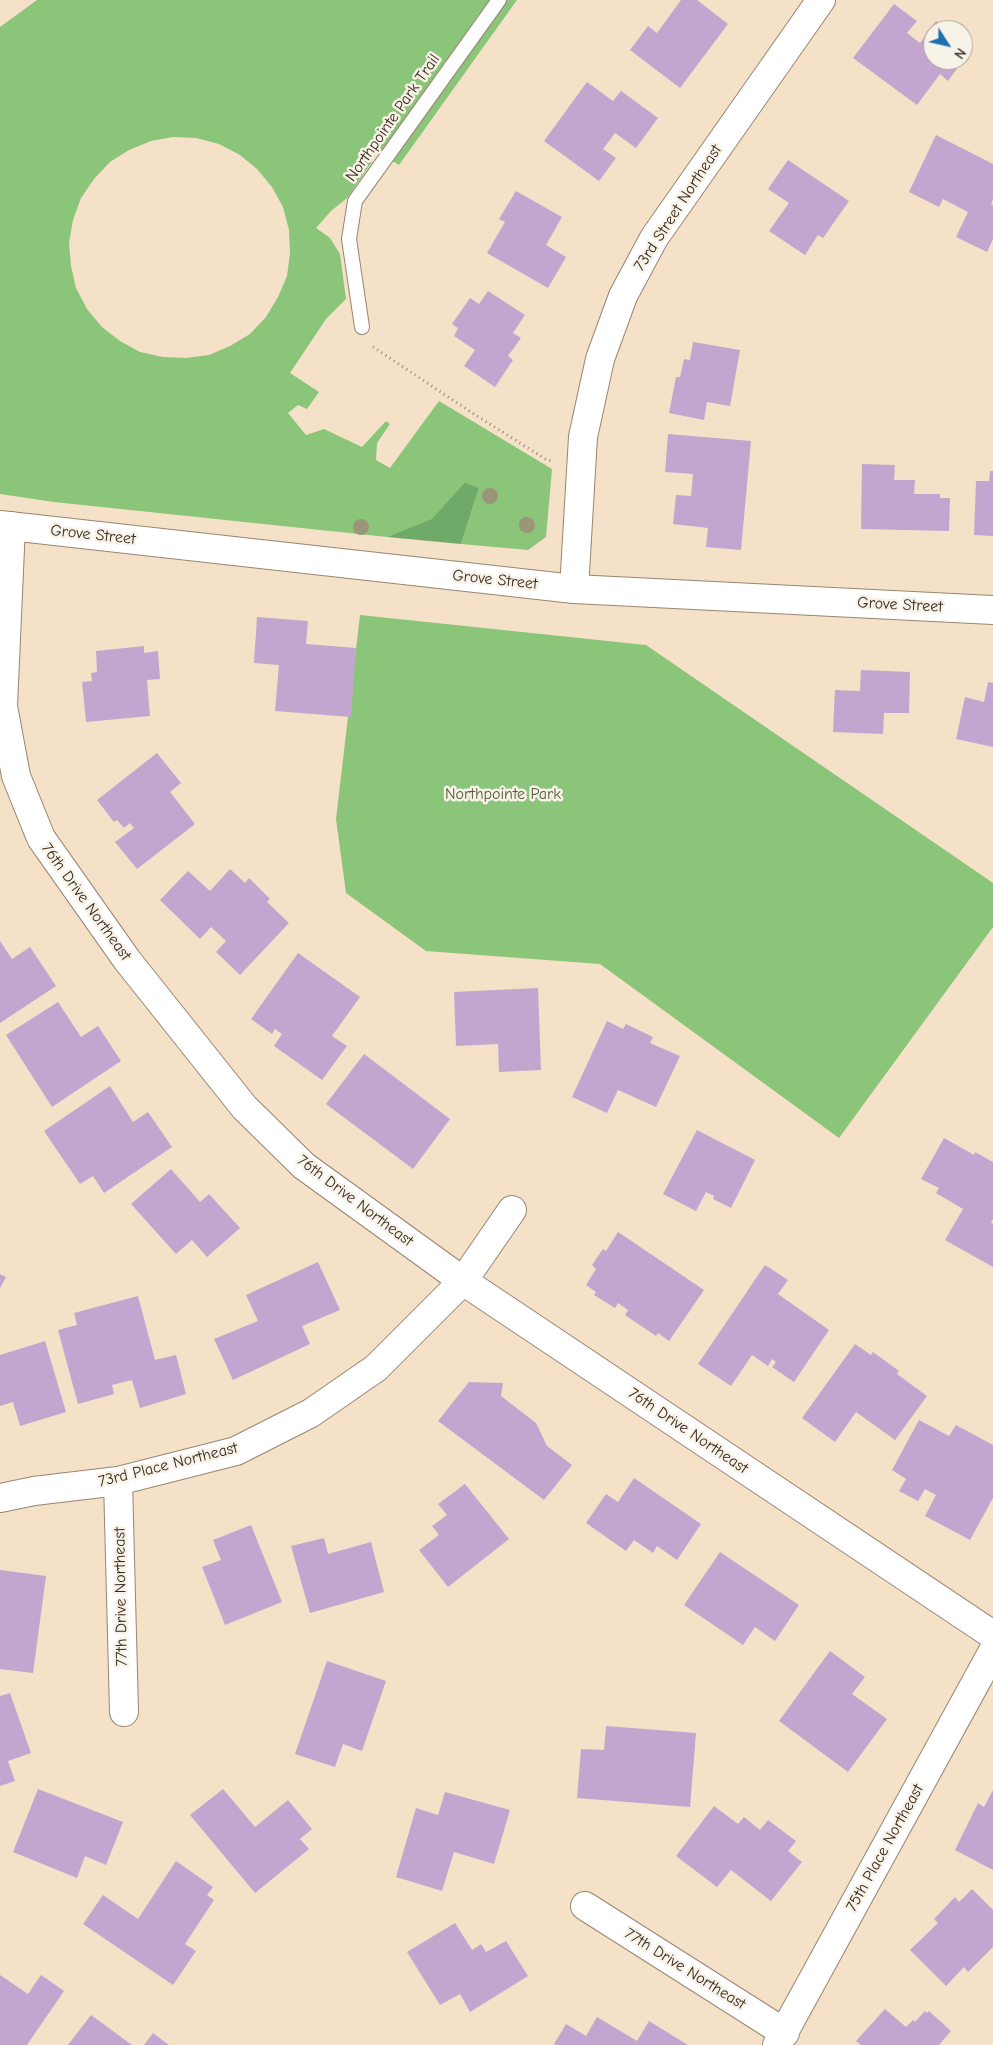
<!DOCTYPE html>
<html>
<head>
<meta charset="utf-8">
<style>
	body { margin:0 }
	#map { position:relative; width:993px; height:2045px; overflow:hidden; background:#f4e1c8; font-family:"Comic Neue",sans-serif }
	canvas { display:block }
	.north { position:absolute; left:923px; top:20px; width:50px; height:50px; box-sizing:border-box; background:#f7f3e8; border:1px solid #aca397; border-radius:50%; rotate:125deg; font-size:14px; font-weight:700; line-height:20px; text-align:center; color:#3b2a1e }
	.north::after { content:''; display:block; margin:auto; width:18px; height:22px; background:#1f6fb2; clip-path:polygon(50% 0,100% 100%,50% 72%,0 100%) }
</style>
</head>
<body>
<div id="map">
<canvas width="993" height="2045"></canvas>
<div class="north">N</div>
</div>
<script>
const g = document.querySelector('canvas').getContext('2d');
g.lineJoin = 'round';
function fillPath(path, color) { g.fillStyle = color; g.fill(path, 'evenodd'); }
const shape = rows => new Path2D(rows.map(r => 'M' + r).join(''));
function strokePath(path, color, width, dash) { g.strokeStyle = color; g.lineWidth = width; g.lineCap = dash ? 'butt' : 'round'; g.setLineDash(dash || []); g.stroke(path); }
function drawText(font, color, halo, rows, align = 'center') {
  g.font = font + ' "Comic Neue",sans-serif'; g.lineWidth = 5; g.setLineDash([]); g.textBaseline = 'middle'; g.strokeStyle = halo; g.fillStyle = color; for (const [text, x, y, turn = 0] of rows) {
    g.save(); g.translate(x, y); g.rotate((+turn || 0) * Math.PI / 180); g.textAlign = isNaN(turn) ? turn : align; if (halo) g.strokeText(text, 0, 0); g.fillText(text, 0, 0); g.restore();
  }
}
fillPath(shape([
	[37,0,517,0,399,165,373,148,372,162,347,198,331,211,316,228,330,238,340,254,346,299,326,319,290,373,319,392,307,409,298,405,288,413,306,435,324,429,362,447,386,421,390,424,377,443,376,460,390,468,439,401,552,469,546,537,528,550,461,544,479,488,465,482,432,520,387,537,54,502,0,494,0,27],
	[173,137,196,138,219,144,240,155,257,169,272,187,283,207,289,230,290,253,287,276,278,297,266,317,250,334,230,346,209,355,186,358,163,357,140,352,120,341,102,327,87,309,76,288,71,266,69,243,73,220,81,198,94,179,110,162,129,150,151,141],
	[360,615,646,645,993,883,993,927,839,1138,600,964,426,951,346,893,336,819]
]), '#8bc579');
fillPath(shape([
	[465,482,479,488,461,544,387,537,432,519]
]), '#70aa69');
fillPath(shape([
	[681,0,697,0,728,24,680,88,630,50,648,26,657,33],
	[894,4,917,21,907,33,920,43,936,21,948,30,933,30,933,60,963,60,963,41,972,48,948,81,940,74,917,105,853,58],
	[587,82,613,101,621,91,658,118,636,148,615,133,603,149,616,158,599,181,544,141],
	[936,135,993,164,993,199,991,204,993,205,993,239,987,252,956,237,968,212,943,199,939,207,909,192],
	[788,160,849,201,823,238,818,235,805,255,769,231,789,203,768,189],
	[516,191,562,217,546,245,566,257,548,288,487,253,505,222,499,219],
	[488,291,525,315,513,333,521,338,508,356,513,360,495,387,464,366,475,350,454,336,458,328,452,324,470,298,479,304],
	[693,342,740,350,730,406,707,402,704,420,669,413,676,377,680,377,684,359,690,360],
	[668,434,751,441,741,550,706,547,708,528,673,524,676,495,691,496,693,474,665,472],
	[862,464,895,465,894,480,915,480,914,494,940,494,940,498,950,498,949,531,861,529],
	[990,471,993,471,993,536,974,535,976,481,989,481],
	[257,617,308,621,306,644,356,648,351,717,275,711,279,665,254,663],
	[144,646,144,653,158,651,160,679,147,680,150,716,86,722,82,682,92,681,91,673,97,672,96,651],
	[861,670,910,672,909,713,884,713,883,734,833,732,835,690,860,691],
	[988,682,993,683,993,747,956,739,965,697,984,702],
	[157,753,181,783,170,792,195,824,137,869,115,842,134,828,130,823,124,828,117,820,114,822,97,800],
	[230,869,245,883,249,878,270,899,267,902,289,923,240,975,216,952,226,941,211,927,200,939,160,900,188,871,210,891],
	[0,941,12,959,30,947,56,986,0,1023],
	[298,953,360,997,332,1036,347,1046,322,1080,274,1046,282,1034,275,1029,272,1034,251,1019],
	[538,988,541,1070,499,1072,498,1044,456,1046,454,992],
	[58,1002,81,1037,98,1026,121,1061,52,1107,6,1035],
	[607,1021,623,1029,626,1024,653,1037,650,1043,680,1056,656,1107,618,1090,607,1113,572,1097],
	[364,1054,450,1119,413,1169,326,1104],
	[110,1086,133,1122,148,1112,172,1147,104,1193,93,1176,80,1184,44,1131],
	[697,1130,755,1160,731,1208,713,1199,714,1196,706,1192,696,1211,663,1194],
	[944,1138,974,1155,975,1152,993,1162,993,1219,991,1222,993,1224,993,1267,945,1240,963,1209,936,1193,939,1188,921,1179],
	[171,1169,200,1202,209,1194,240,1228,207,1257,192,1240,176,1254,131,1204],
	[618,1232,704,1290,669,1341,658,1333,656,1336,625,1315,628,1310,618,1303,615,1308,594,1295,596,1292,586,1285,596,1269,592,1265,603,1249,606,1251],
	[318,1262,340,1310,302,1326,310,1344,233,1380,214,1339,258,1321,246,1295],
	[765,1265,788,1280,778,1294,829,1330,794,1382,772,1367,776,1362,772,1359,768,1366,752,1355,731,1386,698,1364],
	[0,1274,6,1277,0,1288],
	[138,1296,155,1360,176,1355,186,1394,140,1408,132,1380,112,1385,114,1394,78,1404,58,1330,77,1325,74,1313],
	[45,1341,66,1412,20,1426,13,1402,0,1406,0,1355],
	[855,1344,871,1355,873,1352,899,1371,897,1374,927,1396,895,1440,856,1412,835,1442,802,1418],
	[469,1382,503,1383,501,1396,536,1423,547,1446,572,1465,544,1500,438,1421],
	[919,1420,949,1436,956,1425,993,1445,993,1498,970,1540,925,1516,936,1495,925,1489,918,1501,899,1491,906,1479,892,1470],
	[634,1478,701,1524,677,1560,657,1546,653,1553,634,1540,626,1551,586,1523,606,1494,618,1502],
	[465,1484,509,1539,448,1587,419,1550,439,1535,432,1526,447,1515,438,1504],
	[251,1525,282,1602,225,1625,202,1567,221,1560,213,1540],
	[324,1538,328,1554,371,1542,384,1592,310,1613,291,1546],
	[720,1552,799,1605,775,1641,755,1627,743,1645,684,1605],
	[0,1570,46,1576,33,1673,0,1669],
	[830,1651,865,1677,852,1694,887,1719,848,1772,779,1721],
	[327,1661,386,1681,362,1751,343,1744,335,1767,295,1754],
	[10,1693,31,1753,8,1761,15,1781,0,1786,0,1696],
	[606,1726,696,1733,690,1807,577,1798,581,1749,604,1750],
	[38,1789,123,1822,106,1865,85,1856,77,1878,13,1852],
	[223,1789,255,1827,288,1800,312,1829,300,1839,309,1849,255,1893,190,1815],
	[993,1790,993,1870,955,1850,978,1803,984,1807],
	[445,1792,510,1810,494,1864,454,1852,442,1891,396,1877,416,1808,438,1815],
	[714,1806,738,1824,744,1817,760,1830,768,1820,796,1841,788,1851,802,1862,771,1901,731,1870,717,1887,676,1856],
	[176,1861,213,1887,207,1895,214,1900,185,1944,196,1951,173,1985,83,1924,103,1895,138,1919],
	[972,1889,993,1910,993,1947,968,1972,964,1967,946,1986,910,1950,938,1923,934,1919,955,1897,959,1902],
	[455,1923,472,1950,481,1944,486,1952,506,1941,528,1976,470,2012,460,1994,440,2005,407,1952],
	[0,1975,28,1994,41,1975,64,1991,27,2045,0,2045],
	[885,2009,906,2027,913,2020,915,2022,925,2011,927,2013,929,2011,951,2031,939,2045,861,2045,856,2041],
	[91,2015,132,2045,68,2045],
	[597,2017,637,2041,649,2021,688,2045,556,2045,554,2044,566,2024,586,2036],
	[153,2033,169,2045,144,2045]
]), '#c3a6cf');
const lane = shape([
	[362,327,349,239,355,201,499,0]
]);
const street = shape([
	[11,526,3,706,16,776,41,838,127,960,244,1107,304,1166,463,1281,993,1635],
	[574,589,583,437,600,359,623,296,654,238,821,0],
	[118,1481,124,1712],
	[0,1498,34,1491,118,1481,236,1451,311,1413,376,1368,463,1281,512,1210],
	[585,1906,785,2033],
	[777,2045,993,1651]
]);
const secondary = shape([
	[0,525,574,589,993,610]
]);
strokePath(lane, '#988673', 16);
strokePath(street, '#988673', 30);
strokePath(secondary, '#988673', 30);
strokePath(shape([
	[373,347,477,416,547,460,553,461]
]), '#988673', 3, [1, 4]);
strokePath(lane, '#fff', 14);
strokePath(street, '#fff', 28);
strokePath(secondary, '#fff', 28);
g.fillStyle = '#9b9679';
for (const [x, y] of [
	[490,496],
	[527,525],
	[361,527]
]) { g.beginPath(); g.arc(x, y, 8, 0, 2 * Math.PI); g.fill(); }
drawText('16px', '#3b2a1e', '#f7f3e8', [
	["Northpointe Park Trail",393,118,-55],
	["73rd Street Northeast",678,208,-57],
	["Grove Street",93,535,6],
	["Grove Street",495,580,6],
	["Grove Street",900,605,3],
	["76th Drive Northeast",86,902,54],
	["76th Drive Northeast",355,1201,37],
	["76th Drive Northeast",688,1431,34],
	["73rd Place Northeast",168,1465,-14],
	["77th Drive Northeast",121,1597,-91],
	["75th Place Northeast",885,1848,-61],
	["77th Drive Northeast",685,1969,32]
]);
drawText('16px', '#535839', '#f7f3e8', [
	["Northpointe Park",503,794]
]);
</script>
</body>
</html>
